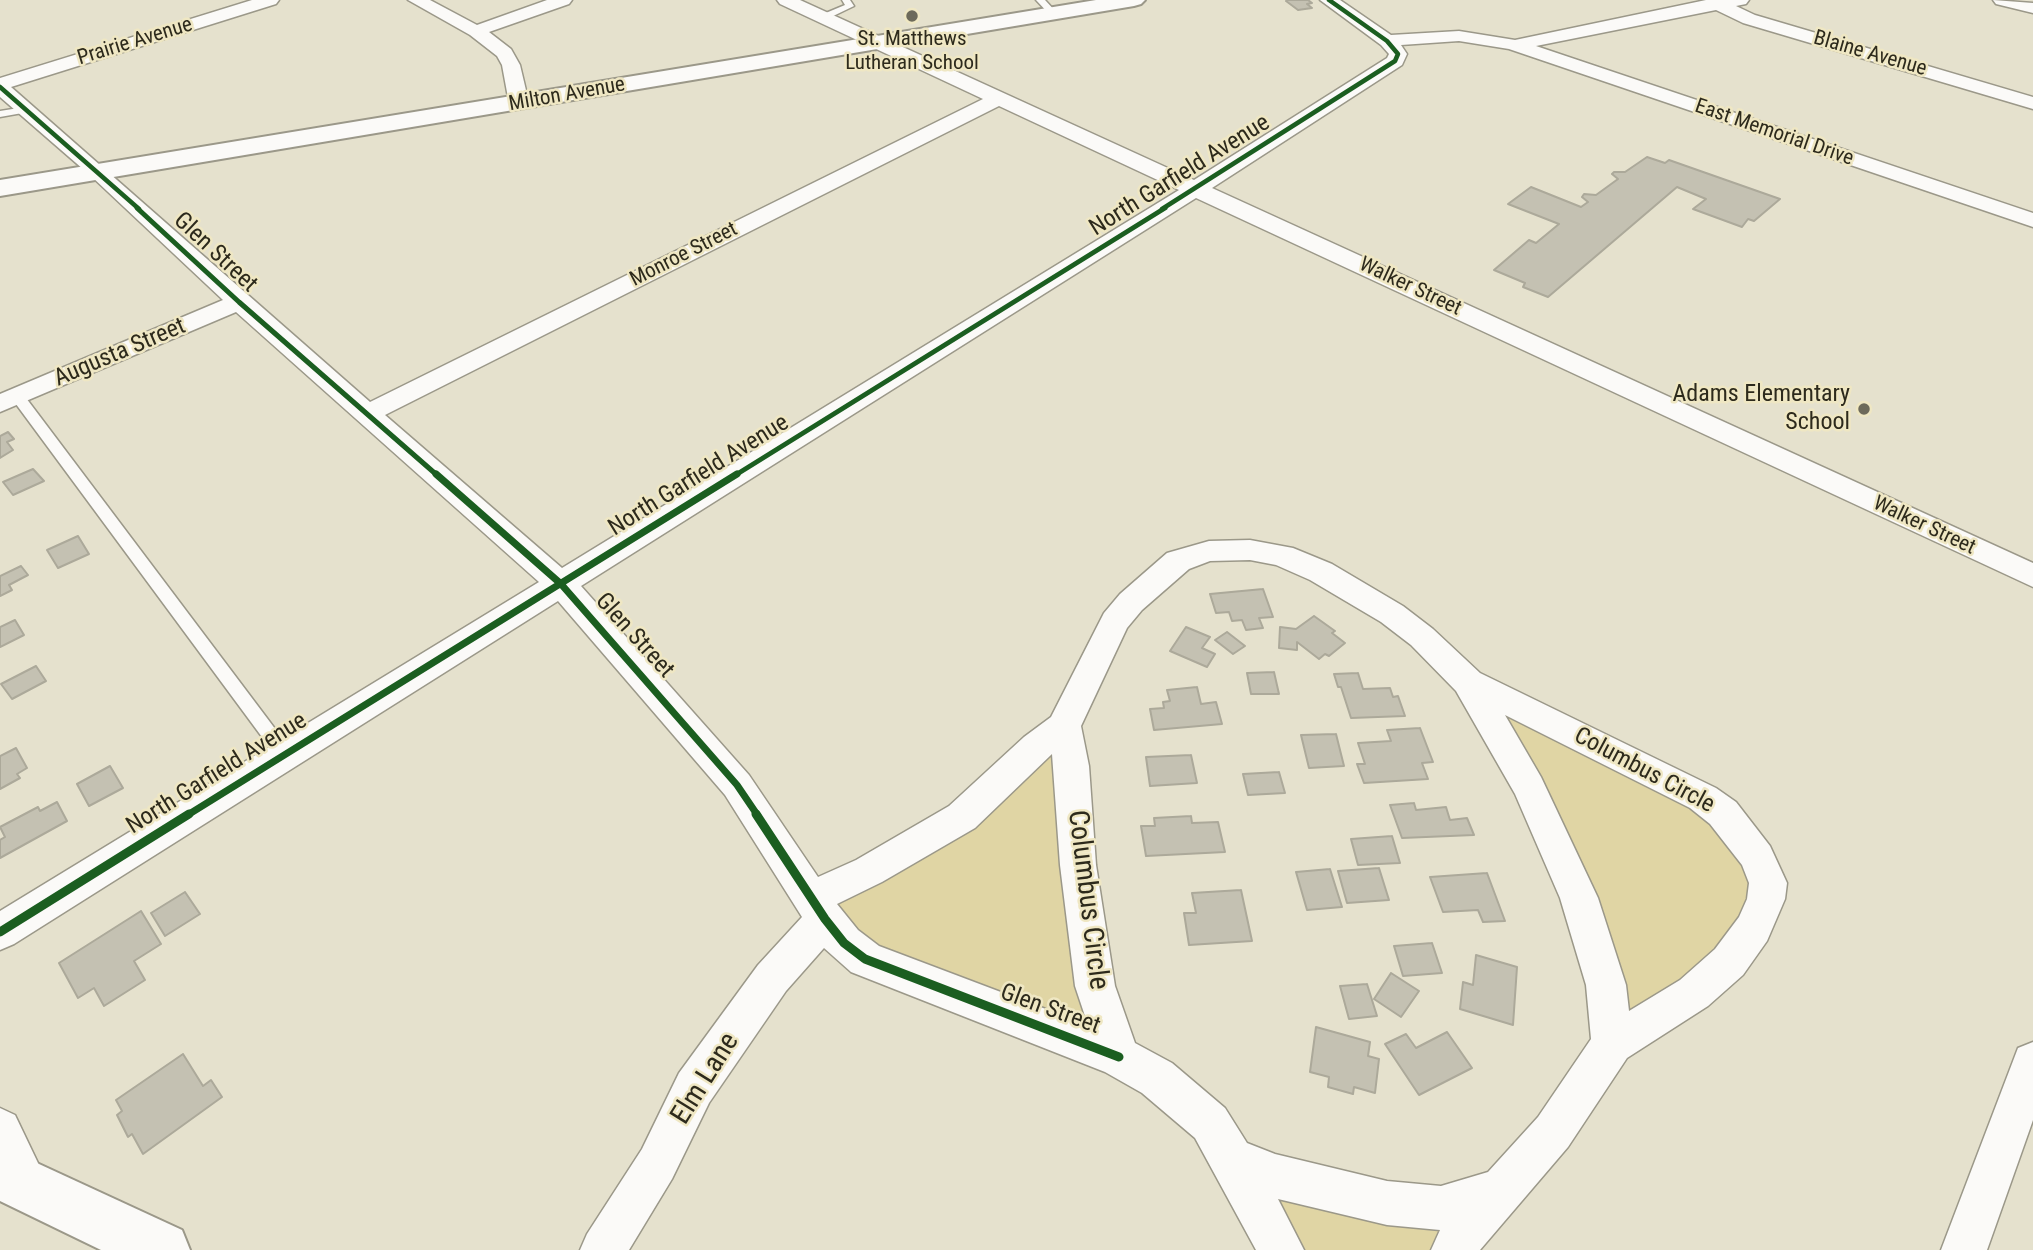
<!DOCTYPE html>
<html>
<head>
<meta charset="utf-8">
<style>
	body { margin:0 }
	canvas { display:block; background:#e5e1cd }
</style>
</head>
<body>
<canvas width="2033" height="1250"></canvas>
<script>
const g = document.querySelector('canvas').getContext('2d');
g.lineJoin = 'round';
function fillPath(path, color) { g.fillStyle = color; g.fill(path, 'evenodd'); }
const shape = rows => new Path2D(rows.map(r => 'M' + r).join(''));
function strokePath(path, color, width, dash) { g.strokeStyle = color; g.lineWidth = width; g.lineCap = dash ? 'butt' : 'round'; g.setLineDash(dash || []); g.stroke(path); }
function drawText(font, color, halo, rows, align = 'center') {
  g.font = font + ' "Roboto Condensed",sans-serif'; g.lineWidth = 5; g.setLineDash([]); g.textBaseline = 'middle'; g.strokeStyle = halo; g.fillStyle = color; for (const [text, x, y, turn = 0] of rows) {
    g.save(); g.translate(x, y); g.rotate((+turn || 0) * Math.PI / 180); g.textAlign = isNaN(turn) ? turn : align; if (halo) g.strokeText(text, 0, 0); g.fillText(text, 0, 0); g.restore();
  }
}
fillPath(shape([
	[1468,682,1680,786,1757,857,1753,929,1612,1044,1606,985],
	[1064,726,1119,1057,865,959,812,898,869,871],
	[1275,1176,1441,1208,1454,1250,1281,1250]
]), '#e0d5a4');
const building = shape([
	[1288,0,1308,0,1312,3,1307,4,1312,8,1298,10,1286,1,1288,0],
	[1647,157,1665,163,1669,160,1780,199,1754,221,1748,219,1742,227,1693,209,1706,199,1677,187,1548,297,1523,287,1525,283,1494,270,1529,240,1536,243,1559,224,1508,204,1531,187,1581,207,1588,202,1582,197,1584,194,1596,195,1618,179,1612,174,1614,172,1625,172,1647,157],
	[8,432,14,439,7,442,13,450,0,458,0,436,8,432],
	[33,469,44,481,13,495,3,482,33,469],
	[78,536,89,554,58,568,47,550,78,536],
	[21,566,28,575,9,585,12,590,0,596,0,576,21,566],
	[1263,589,1273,617,1259,618,1263,628,1246,630,1242,620,1232,621,1229,612,1216,613,1210,594,1263,589],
	[1314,616,1335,631,1332,633,1345,643,1329,656,1325,654,1319,659,1297,642,1297,650,1279,648,1280,627,1296,629,1314,616],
	[15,620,24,635,0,647,0,627,15,620],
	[1186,627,1210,637,1202,648,1215,654,1207,667,1170,651,1186,627],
	[1227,632,1245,646,1233,654,1215,640,1227,632],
	[36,666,46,681,12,699,1,684,36,666],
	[1274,672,1279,694,1251,694,1247,673,1274,672],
	[1358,673,1363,689,1390,688,1393,697,1398,696,1405,716,1351,718,1341,687,1338,687,1334,674,1358,673],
	[1197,687,1201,704,1216,702,1222,724,1154,730,1150,709,1164,708,1163,702,1170,701,1167,690,1197,687],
	[1420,728,1433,762,1422,763,1428,779,1364,783,1357,764,1365,764,1358,743,1391,741,1387,730,1420,728],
	[1336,734,1344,766,1309,768,1301,735,1336,734],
	[16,748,27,768,17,774,20,778,0,789,0,756,16,748],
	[1191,755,1197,783,1150,786,1146,757,1191,755],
	[110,766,123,788,89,806,77,784,110,766],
	[1279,772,1285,793,1248,795,1243,774,1279,772],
	[57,802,67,821,0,858,0,840,5,837,0,827,38,807,40,811,57,802],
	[1414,803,1416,810,1446,807,1450,820,1467,818,1474,835,1402,838,1390,805,1414,803],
	[1191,816,1192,823,1218,822,1225,852,1146,856,1141,826,1155,826,1154,818,1191,816],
	[1392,836,1400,863,1358,865,1351,839,1392,836],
	[1379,868,1389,900,1347,903,1338,871,1379,868],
	[1330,869,1342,907,1307,910,1296,872,1330,869],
	[1487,873,1505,921,1483,922,1478,910,1443,912,1430,877,1487,873],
	[1241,890,1252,941,1189,945,1184,913,1196,913,1192,893,1241,890],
	[185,892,200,914,165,936,151,913,185,892],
	[141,911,161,944,134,961,145,980,104,1006,94,988,78,998,59,963,141,911],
	[1432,943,1442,973,1403,976,1394,946,1432,943],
	[1476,955,1517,967,1513,1025,1460,1009,1463,982,1473,985,1476,955],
	[1391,973,1419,991,1401,1017,1374,999,1391,973],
	[1367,984,1377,1016,1349,1019,1340,986,1367,984],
	[1316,1027,1370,1042,1368,1056,1379,1059,1375,1093,1354,1087,1353,1094,1328,1087,1329,1077,1310,1072,1316,1027],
	[1447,1032,1472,1068,1419,1095,1385,1044,1406,1034,1416,1048,1447,1032],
	[183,1054,203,1086,211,1080,222,1097,143,1154,132,1134,128,1137,117,1115,122,1111,116,1100,183,1054]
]);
fillPath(building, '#c4c1b2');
strokePath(building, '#aca99a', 2);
const service = shape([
	[842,0,850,0,854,6,827,19,821,19,821,15,845,5,842,0],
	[1036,0,1045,0,1057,13,1050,15,1036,0],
	[25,107,30,110,28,112,0,117,0,111,25,107],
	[18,393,23,394,291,750,294,755,291,760,285,762,279,760,13,400,11,397,18,393]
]);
const minor = shape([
	[252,0,279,0,276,4,11,87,370,402,983,99,780,4,777,0,800,0,1194,180,1387,58,1389,54,1381,45,1320,0,1340,0,1391,35,1459,31,1515,40,1706,0,1749,0,1746,4,1736,6,1755,15,2033,97,2033,109,1743,23,1716,10,1536,46,2033,213,2033,227,1509,49,1459,41,1401,45,1407,54,1402,65,1212,188,2033,563,2033,587,1196,198,581,586,749,775,818,877,856,860,949,806,1024,737,1051,717,1104,613,1120,594,1167,553,1209,541,1250,540,1293,548,1332,564,1403,606,1433,629,1480,673,1716,788,1736,802,1770,846,1787,883,1785,899,1767,941,1743,975,1708,1006,1627,1058,1568,1147,1480,1250,1431,1250,1440,1230,1387,1225,1278,1199,1304,1250,1256,1250,1195,1138,1142,1093,1105,1072,851,972,824,948,786,991,709,1103,672,1179,629,1250,580,1250,587,1234,642,1149,679,1073,758,965,802,917,725,795,558,601,14,944,0,950,0,911,539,582,236,312,0,412,0,394,223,300,91,176,0,97,0,78,252,0],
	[999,106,1179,190,562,568,385,415,999,106],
	[1250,560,1276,565,1310,580,1381,622,1411,645,1456,691,1515,794,1560,898,1586,985,1591,1039,1538,1117,1488,1172,1441,1186,1387,1181,1275,1154,1247,1143,1225,1108,1172,1063,1135,1043,1115,986,1096,865,1089,766,1081,726,1127,628,1142,610,1189,569,1210,561,1250,560],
	[1505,715,1690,808,1710,824,1742,865,1749,883,1747,899,1739,917,1715,949,1680,980,1629,1011,1626,985,1598,898,1541,777,1505,715],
	[1052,754,1060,865,1075,986,1088,1025,879,946,858,930,837,904,882,882,975,828,1052,754],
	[408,0,430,0,477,25,547,0,572,0,569,4,489,32,511,49,520,65,529,103,519,109,509,103,502,65,497,56,470,35,408,0],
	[1993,0,2033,3,2033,13,1996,4,1993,0],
	[2033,1042,2033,1120,1987,1250,1941,1250,2018,1048,2033,1042],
	[0,1108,15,1115,48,1184,42,1200,26,1206,10,1200,0,1178,0,1108]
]);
const secondary = shape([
	[0,1146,182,1230,190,1250,101,1250,0,1201,0,1146]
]);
const primary = shape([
	[1096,0,1145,0,1141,4,1134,6,0,196,0,180,1096,0]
]);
strokePath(service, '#9b9889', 3);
strokePath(minor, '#9b9889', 3);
strokePath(secondary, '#9b9889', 4);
strokePath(primary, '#9b9889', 4);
fillPath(service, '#fbfaf8');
fillPath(minor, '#fbfaf8');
fillPath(secondary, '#fbfaf8');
fillPath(primary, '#fbfaf8');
strokePath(shape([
	[0,87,139,209],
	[1162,209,1395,61,1398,54,1387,41,1329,0]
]), '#1b5e20', 4.5);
strokePath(shape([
	[137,208,239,302,438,476],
	[734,476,1165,208]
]), '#1b5e20', 5);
strokePath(shape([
	[436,474,561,584,737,785,758,816],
	[186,816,737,474]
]), '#1b5e20', 7);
strokePath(shape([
	[756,814,825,919,844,943,865,959,1119,1057],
	[0,932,189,814]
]), '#1b5e20', 9);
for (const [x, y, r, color] of [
	[912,16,7,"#6d6a5a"],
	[1864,409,7,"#6d6a5a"]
]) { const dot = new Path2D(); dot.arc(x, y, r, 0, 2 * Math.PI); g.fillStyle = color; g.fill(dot); strokePath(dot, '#efe7c3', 2.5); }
drawText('21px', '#2d2a1c', '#efe7c3', [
	["St. Matthews",912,40],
	["Lutheran School",912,64]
]);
drawText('21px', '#2d2a1c', '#efe7c3', [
	["Prairie Avenue",135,42,-17],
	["Blaine Avenue",1870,54,16],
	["Milton Avenue",567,95,-10],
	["East Memorial Drive",1774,133,19],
	["Monroe Street",684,255,-27],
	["Walker Street",1410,287,25],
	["Walker Street",1924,526,25]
]);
drawText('24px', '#2d2a1c', '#efe7c3', [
	["North Garfield Avenue",1180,176,-32],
	["Glen Street",215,253,43],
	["Augusta Street",120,353,-23],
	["North Garfield Avenue",699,476,-32],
	["Glen Street",634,636,48],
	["Columbus Circle",1644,771,28],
	["North Garfield Avenue",217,774,-32],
	["Glen Street",1050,1010,20]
]);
drawText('24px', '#2d2a1c', '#efe7c3', [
	["Adams Elementary",1850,395],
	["School",1850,423]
], 'right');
drawText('28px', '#2d2a1c', '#efe7c3', [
	["Columbus Circle",1087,900,83],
	["Elm Lane",706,1079,-58]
]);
</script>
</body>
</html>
